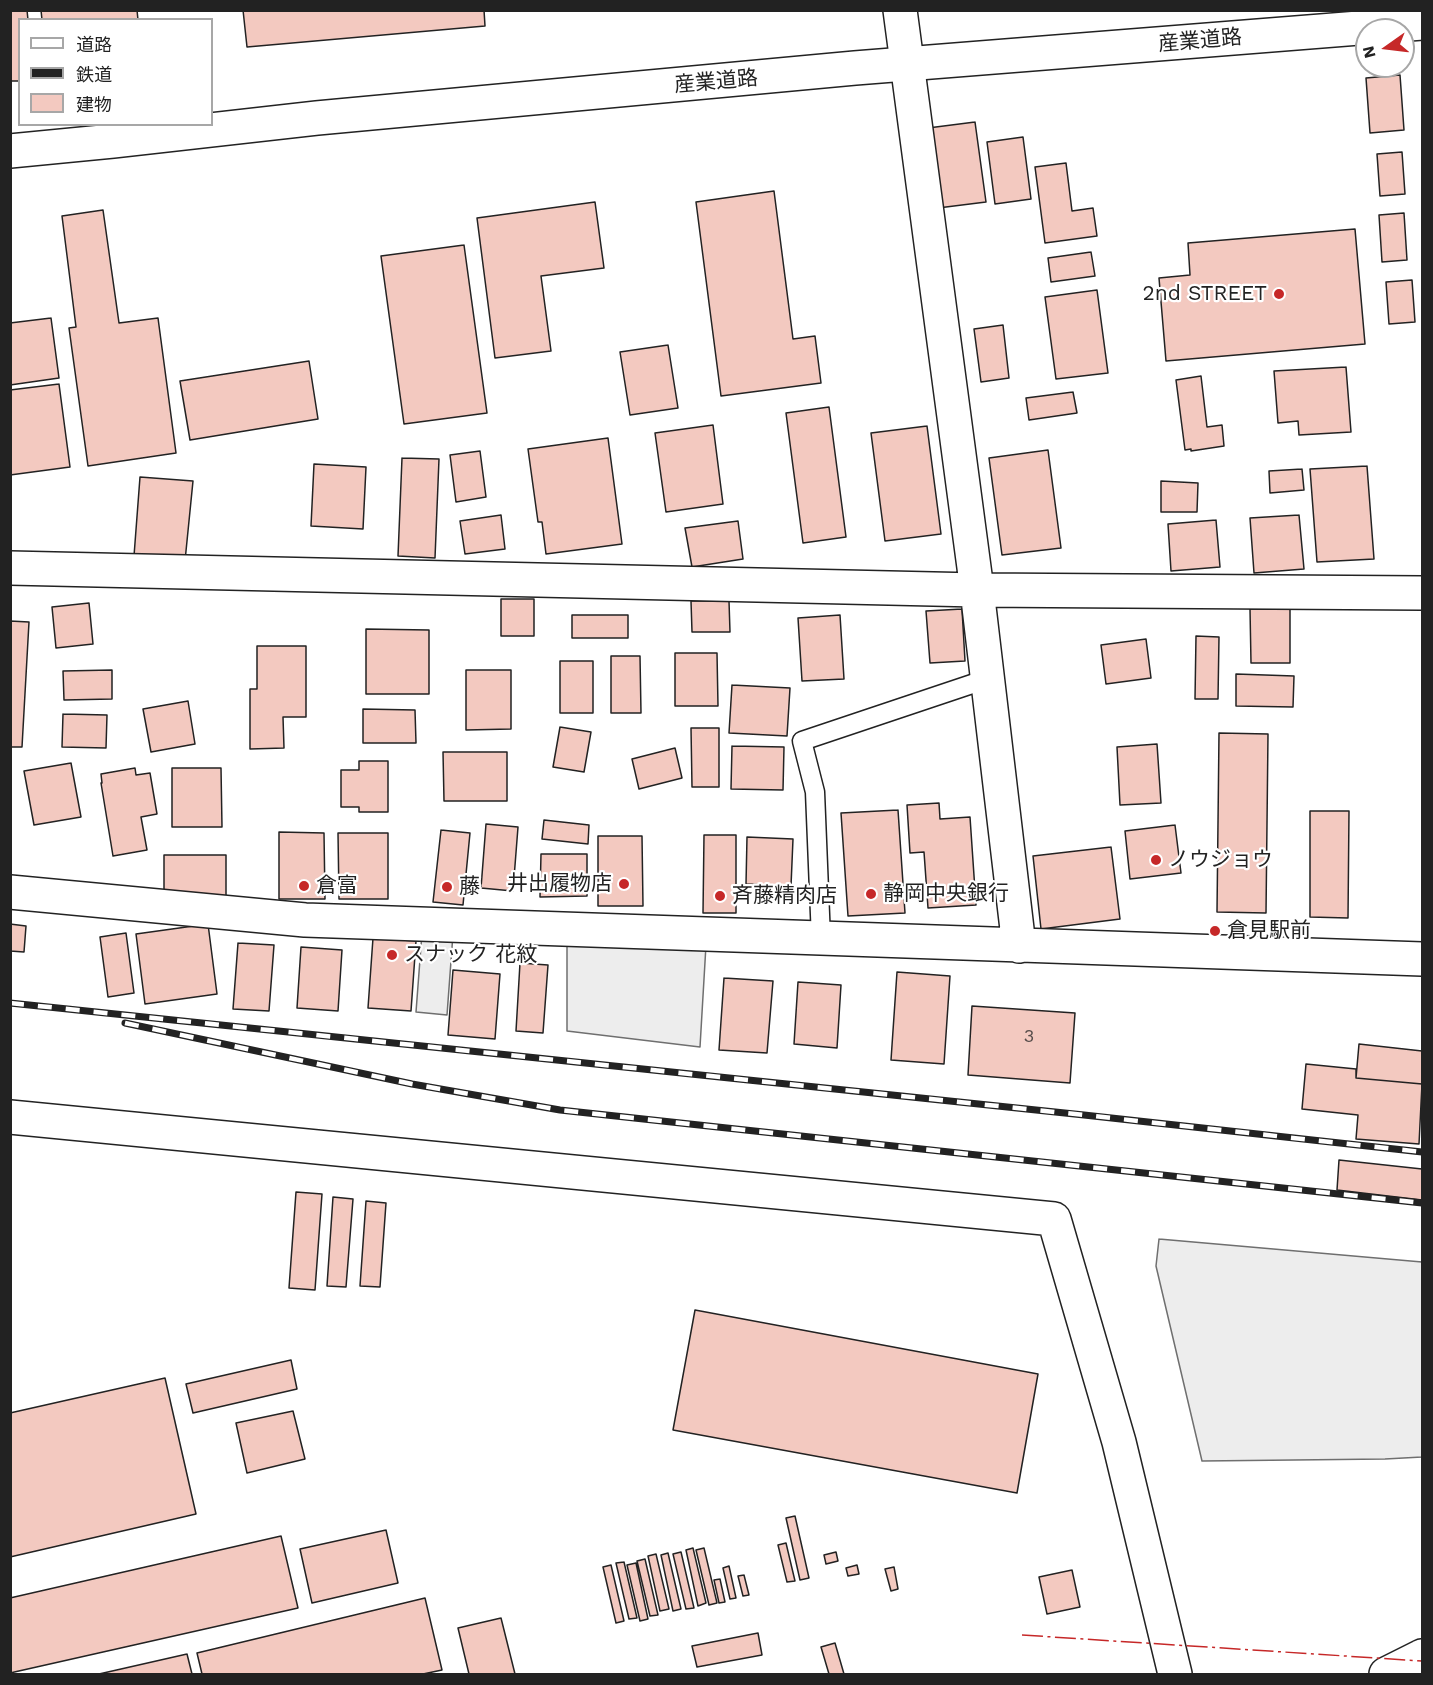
<!DOCTYPE html>
<html>
<head>
<meta charset="utf-8">
<style>
	body { margin:0 }
	#map { position:relative; width:1433px; height:1685px; overflow:hidden; background:#fff; font-family:"Work Sans","Noto Sans JP",sans-serif }
	canvas { display:block }
	.frame { position:absolute; inset:0; border:12px solid #222; pointer-events:none }
	.legend { position:absolute; left:18px; top:18px; width:195px; height:108px; box-sizing:border-box; background:#fff; border:2px solid #a7a7a7; margin:0; padding:8px 10px; list-style:none; font-size:18px; color:#222 }
	.legend li { display:flex; align-items:center; gap:12px; height:30px }
	.legend b { width:30px; border:2px solid #a7a7a7 }
	.north { position:absolute; left:1355px; top:18px; width:60px; height:60px; box-sizing:border-box; background:#fff; border:2px solid #a7a7a7; border-radius:50%; rotate:256deg; font-size:16px; font-weight:700; line-height:24px; text-align:center; color:#222 }
	.north::after { content:''; display:block; margin:auto; width:21px; height:27px; background:#c62828; clip-path:polygon(50% 0,100% 100%,50% 72%,0 100%) }
</style>
</head>
<body>
<div id="map">
<canvas width="1433" height="1685"></canvas>
<div class="frame"></div>
<ul class="legend">
<li><b style="height:8px;background:#fff"></b>道路</li>
<li><b style="height:8px;background:#222"></b>鉄道</li>
<li><b style="height:16px;background:#f3c9c0"></b>建物</li>
</ul>
<div class="north">N</div>
</div>
<script>
const g = document.querySelector('canvas').getContext('2d');
g.lineJoin = 'round';
function fillPath(path, color) { g.fillStyle = color; g.fill(path, 'evenodd'); }
const shape = rows => new Path2D(rows.map(r => 'M' + r).join(''));
function strokePath(path, color, width, dash) { g.strokeStyle = color; g.lineWidth = width; g.lineCap = dash ? 'butt' : 'round'; g.setLineDash(dash || []); g.stroke(path); }
function drawText(font, color, halo, rows, align = 'center') {
  g.font = font + ' "Work Sans","Noto Sans JP",sans-serif'; g.lineWidth = 4.5; g.setLineDash([]); g.textBaseline = 'middle'; g.strokeStyle = halo; g.fillStyle = color; for (const [text, x, y, turn = 0] of rows) {
    g.save(); g.translate(x, y); g.rotate((+turn || 0) * Math.PI / 180); g.textAlign = isNaN(turn) ? turn : align; if (halo) g.strokeText(text, 0, 0); g.fillText(text, 0, 0); g.restore();
  }
}
const parking = shape([
	[422,933,453,934,447,1015,416,1012,422,933],
	[567,939,706,945,700,1047,567,1031,567,939],
	[1159,1239,1422,1262,1422,1457,1385,1459,1202,1461,1156,1266,1159,1239]
]);
fillPath(parking, '#ededed');
strokePath(parking, '#6f6f6f', 1.5);
const building = shape([
	[10,10,27,10,28,20,20,20,20,81,10,81,10,10],
	[41,10,137,10,138,20,42,20,41,10],
	[243,10,484,10,485,26,247,47,243,10],
	[1400,75,1404,130,1370,133,1366,78,1400,75],
	[975,122,986,202,938,208,928,128,975,122],
	[1023,137,1031,199,995,204,987,142,1023,137],
	[1402,152,1405,194,1380,196,1377,154,1402,152],
	[1066,163,1072,211,1093,208,1097,236,1045,243,1035,167,1066,163],
	[774,191,793,339,815,336,821,383,721,396,696,202,774,191],
	[595,202,604,268,541,276,551,351,495,358,477,218,595,202],
	[103,210,119,323,158,318,176,453,88,466,69,328,76,327,62,216,103,210],
	[1404,213,1407,260,1382,262,1379,215,1404,213],
	[1355,229,1365,344,1166,361,1159,278,1190,275,1188,243,1355,229],
	[464,245,487,413,404,424,381,256,464,245],
	[1091,252,1095,276,1051,282,1048,258,1091,252],
	[1412,280,1415,322,1389,324,1386,282,1412,280],
	[1097,290,1108,373,1056,379,1045,297,1097,290],
	[51,318,59,378,10,385,10,323,51,318],
	[1003,325,1009,378,981,382,974,329,1003,325],
	[668,345,678,408,630,415,620,352,668,345],
	[309,361,318,419,190,440,180,381,309,361],
	[1346,367,1351,432,1299,435,1298,421,1278,423,1274,371,1346,367],
	[1201,376,1207,427,1222,425,1224,446,1191,451,1191,449,1185,450,1176,380,1201,376],
	[59,384,70,467,10,475,10,390,59,384],
	[1073,392,1077,413,1029,420,1026,398,1073,392],
	[829,407,846,537,803,543,786,413,829,407],
	[713,425,723,504,666,512,655,433,713,425],
	[927,426,941,534,885,541,871,433,927,426],
	[608,438,622,544,546,554,542,522,538,522,528,449,608,438],
	[1048,450,1061,548,1002,555,989,458,1048,450],
	[480,451,486,497,456,502,450,455,480,451],
	[402,458,439,459,435,558,398,556,402,458],
	[314,464,366,467,363,529,311,526,314,464],
	[1367,466,1374,559,1317,562,1310,469,1367,466],
	[1302,469,1304,490,1270,493,1269,471,1302,469],
	[140,477,193,481,185,561,134,556,140,477],
	[1161,481,1198,483,1197,512,1161,512,1161,481],
	[501,515,505,549,465,554,460,521,501,515],
	[1299,515,1304,569,1254,573,1250,518,1299,515],
	[1216,520,1220,567,1171,571,1168,524,1216,520],
	[738,521,743,559,692,567,685,528,738,521],
	[501,599,534,599,534,636,501,636,501,599],
	[691,601,729,601,730,632,692,632,691,601],
	[89,603,93,644,56,648,52,607,89,603],
	[962,609,965,661,930,663,926,611,962,609],
	[1250,609,1290,609,1290,663,1251,663,1250,609],
	[572,615,628,615,628,638,572,638,572,615],
	[840,615,844,679,802,681,798,618,840,615],
	[10,621,29,622,22,747,10,747,10,621],
	[366,629,429,630,429,694,366,694,366,629],
	[1196,636,1219,637,1218,699,1195,699,1196,636],
	[1146,639,1151,678,1106,684,1101,645,1146,639],
	[257,646,306,646,306,717,283,717,284,748,250,749,250,689,257,689,257,646],
	[675,653,717,653,718,706,675,706,675,653],
	[611,656,640,656,641,713,611,713,611,656],
	[560,661,593,661,593,713,560,713,560,661],
	[112,670,112,699,64,700,63,671,112,670],
	[466,670,511,670,511,729,466,730,466,670],
	[1236,674,1294,676,1293,707,1236,706,1236,674],
	[732,685,790,688,787,736,729,733,732,685],
	[188,701,195,744,151,752,143,709,188,701],
	[363,709,415,710,416,743,363,743,363,709],
	[63,714,107,715,106,748,62,747,63,714],
	[560,727,591,732,584,772,553,767,560,727],
	[691,728,719,728,719,787,692,787,691,728],
	[1219,733,1268,734,1266,913,1217,912,1219,733],
	[1157,744,1161,803,1120,805,1117,747,1157,744],
	[732,746,784,747,783,790,731,789,732,746],
	[675,748,682,778,639,789,632,759,675,748],
	[443,752,507,752,507,801,444,801,443,752],
	[359,761,388,761,388,812,359,812,359,807,341,807,341,770,359,770,359,761],
	[71,763,81,817,34,825,24,771,71,763],
	[135,768,136,775,150,773,157,814,141,817,147,850,113,856,101,783,102,783,101,774,135,768],
	[172,768,221,768,222,827,172,827,172,768],
	[939,803,940,819,970,817,976,905,928,908,924,852,910,853,907,805,939,803],
	[898,810,905,913,848,916,841,813,898,810],
	[1310,811,1349,811,1348,918,1310,917,1310,811],
	[544,820,589,825,588,844,542,839,544,820],
	[486,824,518,827,513,891,481,888,486,824],
	[1175,825,1181,873,1130,879,1125,831,1175,825],
	[441,830,470,833,463,905,433,902,441,830],
	[279,832,324,833,325,899,279,899,279,832],
	[338,833,388,833,388,899,339,899,338,833],
	[704,835,736,835,736,913,703,913,704,835],
	[598,836,642,836,643,906,598,906,598,836],
	[747,837,793,839,791,886,746,884,747,837],
	[1111,847,1120,919,1041,929,1033,856,1111,847],
	[541,854,587,854,587,896,540,897,541,854],
	[164,855,226,855,226,899,164,899,164,855],
	[10,924,26,926,24,952,10,951,10,924],
	[208,924,217,994,145,1004,136,934,208,924],
	[126,933,134,993,108,997,100,937,126,933],
	[373,938,416,941,411,1011,368,1008,373,938],
	[238,943,274,945,269,1011,233,1009,238,943],
	[301,947,342,950,338,1011,297,1008,301,947],
	[520,963,548,965,543,1033,516,1031,520,963],
	[453,970,500,974,495,1039,448,1035,453,970],
	[897,972,950,976,944,1064,891,1060,897,972],
	[724,978,773,981,767,1053,719,1050,724,978],
	[798,982,841,985,837,1048,794,1044,798,982],
	[972,1006,1075,1013,1070,1083,968,1075,972,1006],
	[1359,1044,1422,1051,1422,1084,1356,1078,1359,1044],
	[1306,1064,1356,1069,1356,1078,1422,1084,1419,1144,1356,1139,1358,1115,1302,1109,1306,1064],
	[1339,1160,1422,1169,1422,1200,1337,1190,1339,1160],
	[296,1192,322,1194,315,1290,289,1288,296,1192],
	[333,1197,353,1199,346,1287,327,1286,333,1197],
	[366,1201,386,1203,380,1287,360,1286,366,1201],
	[695,1310,1038,1374,1017,1493,673,1430,695,1310],
	[291,1360,297,1389,193,1413,186,1384,291,1360],
	[165,1378,196,1514,10,1557,10,1413,165,1378],
	[293,1411,305,1459,247,1473,236,1423,293,1411],
	[795,1516,809,1578,800,1580,786,1518,795,1516],
	[386,1530,398,1583,312,1603,300,1549,386,1530],
	[281,1536,298,1608,10,1673,10,1598,281,1536],
	[786,1543,795,1581,787,1582,778,1545,786,1543],
	[693,1548,706,1603,698,1606,686,1550,693,1548],
	[704,1548,717,1603,709,1605,696,1550,704,1548],
	[681,1552,694,1608,686,1609,673,1554,681,1552],
	[836,1552,838,1561,826,1564,824,1555,836,1552],
	[668,1553,681,1609,673,1611,661,1555,668,1553],
	[656,1554,669,1609,660,1611,648,1556,656,1554],
	[645,1559,658,1615,650,1616,637,1561,645,1559],
	[624,1562,637,1618,629,1619,616,1563,624,1562],
	[636,1563,648,1619,640,1621,627,1565,636,1563],
	[611,1565,624,1621,616,1623,603,1567,611,1565],
	[857,1565,859,1574,848,1576,846,1568,857,1565],
	[729,1566,736,1598,730,1599,723,1568,729,1566],
	[894,1567,898,1589,891,1591,885,1569,894,1567],
	[1072,1570,1080,1607,1047,1614,1039,1577,1072,1570],
	[744,1575,749,1595,743,1596,738,1576,744,1575],
	[720,1579,725,1602,719,1603,714,1580,720,1579],
	[425,1598,442,1670,423,1674,202,1674,197,1653,425,1598],
	[501,1618,515,1674,469,1674,458,1628,501,1618],
	[758,1633,762,1655,697,1667,692,1646,758,1633],
	[835,1643,844,1674,829,1674,821,1647,835,1643],
	[187,1654,192,1674,99,1674,187,1654]
]);
fillPath(building, '#f3c9c0');
strokePath(building, '#222', 1.5);
const lane = shape([
	[821,939,815,792,802,741,987,679]
]);
const street = shape([
	[900,10,977,590,1019,946],
	[10,568,977,590,1422,593],
	[10,892,305,920,1422,959],
	[10,1117,1054,1219,1119,1442,1175,1674]
]);
const primary = shape([
	[10,151,113,141,317,118,855,68,1422,23]
]);
const highway = shape([
	[1386,1674,1422,1656]
]);
strokePath(lane, '#222', 21);
strokePath(street, '#222', 36);
strokePath(primary, '#222', 36);
strokePath(highway, '#222', 36);
strokePath(lane, '#fff', 18);
strokePath(street, '#fff', 33);
strokePath(primary, '#fff', 33);
strokePath(highway, '#fff', 33);
const rail = shape([
	[10,1003,1084,1115,1422,1152],
	[125,1023,412,1084,560,1110,1422,1203]
]);
strokePath(rail, '#222', 7);
strokePath(rail, '#fff', 4.5, [14]);
strokePath(shape([
	[1022,1635,1422,1661]
]), '#c62828', 1.5, [21, 4.5, 3, 4.5]);
for (const [x, y, r, color] of [
	[1279,294,6,"#c62828"],
	[1156,860,6,"#c62828"],
	[624,884,6,"#c62828"],
	[304,886,6,"#c62828"],
	[447,887,6,"#c62828"],
	[871,894,6,"#c62828"],
	[720,896,6,"#c62828"],
	[1215,931,6,"#c62828"],
	[392,955,6,"#c62828"]
]) { const dot = new Path2D(); dot.arc(x, y, r, 0, 2 * Math.PI); g.fillStyle = color; g.fill(dot); strokePath(dot, '#fff', 2); }
drawText('18px', '#564c4a', null, [
	["3",1029,1037]
]);
drawText('21px', '#222', '#fff', [
	["産業道路",1200,41,-5],
	["産業道路",716,82,-5]
]);
drawText('21px', '#222', '#fff', [
	["2nd STREET",1267,294,"right"],
	["ノウジョウ",1168,860],
	["井出履物店",612,884,"right"],
	["倉富",316,886],
	["藤",459,887],
	["静岡中央銀行",883,894],
	["斉藤精肉店",732,896],
	["倉見駅前",1227,931],
	["スナック 花紋",404,955]
], 'left');
</script>
</body>
</html>
